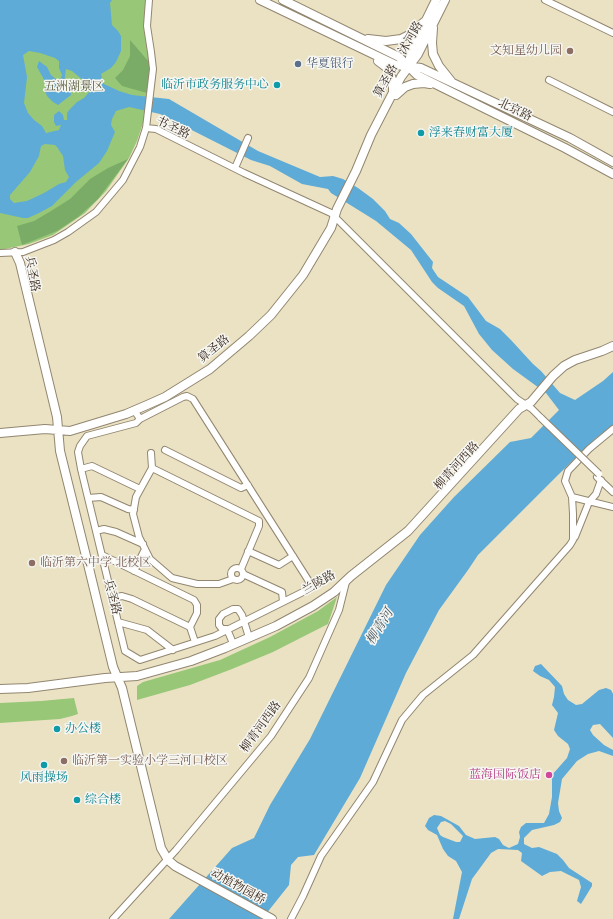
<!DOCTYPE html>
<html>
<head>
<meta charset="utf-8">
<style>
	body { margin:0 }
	canvas { display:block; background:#eae2c3 }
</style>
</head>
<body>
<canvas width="613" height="919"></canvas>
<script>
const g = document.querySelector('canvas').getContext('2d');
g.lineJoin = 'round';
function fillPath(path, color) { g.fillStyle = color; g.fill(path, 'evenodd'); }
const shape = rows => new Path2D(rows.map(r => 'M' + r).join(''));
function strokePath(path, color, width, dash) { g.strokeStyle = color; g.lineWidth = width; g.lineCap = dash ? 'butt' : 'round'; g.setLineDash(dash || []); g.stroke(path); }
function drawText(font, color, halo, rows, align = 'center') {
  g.font = font + ' "Old Standard TT","Noto Serif SC",serif'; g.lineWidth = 3; g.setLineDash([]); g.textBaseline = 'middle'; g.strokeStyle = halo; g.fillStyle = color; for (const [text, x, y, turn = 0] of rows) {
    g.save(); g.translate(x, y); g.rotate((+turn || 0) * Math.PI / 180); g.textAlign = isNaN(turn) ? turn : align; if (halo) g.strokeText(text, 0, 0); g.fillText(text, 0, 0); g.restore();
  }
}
fillPath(shape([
	[0,0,146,0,145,28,150,54,149,90,146,114,137,141,129,158,106,191,85,213,53,235,29,244,0,250],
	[337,597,328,624,273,652,232,669,190,685,137,700,137,686,143,682,220,660,270,637,318,611],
	[74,698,78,714,72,716,60,719,0,723,0,703,41,701]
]), '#98c877');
fillPath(shape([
	[130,40,149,62,151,69,147,93,122,86,115,78,123,70,130,56],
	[128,159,98,199,78,217,57,231,22,245,17,226,34,221,51,211,70,199,90,179,108,168]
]), '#7aac68');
fillPath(shape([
	[0,0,112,0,110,3,112,25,118,31,121,36,121,51,116,62,111,68,101,74,104,84,119,91,132,95,169,99,258,151,320,177,333,176,343,179,358,188,373,199,385,211,390,219,399,223,411,234,433,262,432,268,438,277,468,297,486,321,500,329,511,340,533,364,541,371,560,393,575,400,603,381,613,372,613,425,595,439,558,475,478,555,468,570,439,610,406,673,360,778,314,855,298,857,291,865,289,885,262,919,169,919,232,848,254,838,270,805,310,739,386,585,420,535,454,497,510,442,531,438,559,410,546,393,513,369,492,350,479,334,464,306,438,288,432,282,411,250,376,221,331,193,328,189,302,184,270,166,251,160,160,114,129,107,116,111,112,119,111,125,115,132,107,151,99,163,76,182,52,206,39,213,28,218,23,218,0,213],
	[29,51,40,53,55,58,59,61,59,68,62,75,59,82,51,75,47,67,39,61,37,67,46,83,45,91,47,96,53,102,58,105,71,95,70,86,64,83,66,69,72,71,84,81,90,91,84,98,77,102,70,109,67,113,67,120,64,120,63,115,59,111,54,115,54,122,56,126,61,125,59,130,46,133,42,126,34,120,28,113,24,103,27,77,23,55],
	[45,144,55,145,57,147,63,156,65,170,69,177,66,182,59,184,44,193,27,201,14,203,10,199,10,195,30,172,39,156,41,146],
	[541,664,562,686,564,694,568,700,576,705,582,704,599,690,606,688,611,690,613,694,613,738,600,724,593,725,590,730,593,735,604,745,613,750,613,756,599,751,588,754,577,761,562,779,558,803,559,811,562,818,560,822,554,825,532,830,524,838,524,844,532,848,539,847,557,854,563,860,569,868,592,883,592,886,581,904,577,901,581,887,579,880,561,871,550,872,542,876,521,861,522,853,518,850,498,849,491,853,472,879,459,919,453,919,462,872,456,861,448,856,443,849,437,835,428,830,425,826,429,818,434,815,441,816,459,826,466,835,475,839,495,837,499,839,503,845,509,848,518,844,520,837,519,832,521,827,526,823,544,823,549,814,552,797,552,775,567,758,570,749,568,744,558,736,554,730,558,713,552,705,554,697,555,687,549,680,540,676,533,671,535,666],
	[445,821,451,824,463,836,460,842,456,842,443,837,440,835,437,828,441,822]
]), '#5eabd7');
const minor = shape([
	[545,0,613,33],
	[549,80,613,112],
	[146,128,156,129,244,173,331,213,517,399,532,409,541,418],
	[235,168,248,138],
	[0,253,23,252,54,240,68,232,96,212,123,180,140,147,146,128,153,69,151,52,147,26,149,0],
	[134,410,140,419,183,397,187,396,193,399,310,583,307,590,215,636,140,660,125,651,81,469,78,452,80,446,87,436,136,423,140,419],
	[165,450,241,488,248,485],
	[151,453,152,468,136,497,133,514,139,537,150,559,172,578,197,584,219,584,233,579],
	[152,468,259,521,259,526,241,569],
	[81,469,92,466,140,489],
	[597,477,613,492],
	[572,497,613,507],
	[88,498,101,497,128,509,134,510],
	[96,531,104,529,116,532,143,544],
	[575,537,589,502,596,494,601,480],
	[248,551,279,565,293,556],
	[102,555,194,600,197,605,197,613,190,627,195,642],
	'231 574a6 6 0 1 1 12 0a6 6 0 1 1-12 0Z',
	[134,571,145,549],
	[243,574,282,592,283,602],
	[112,598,122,596,132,599,190,627],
	[118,622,147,630,173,650],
	[232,641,227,629,222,629,219,625,219,619,223,614,233,609,238,609,242,615,248,634],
	[113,919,176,850,271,736,309,678,339,610,346,582],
	[291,919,303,896,321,856,373,782,402,720,423,695,473,655,570,545,573,540,573,514,572,497,565,481,568,471,589,449,613,429]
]);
const major = shape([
	[260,0,396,65,421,68,570,138,613,162],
	[283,0,399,57,417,75,565,148,613,174],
	[433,28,432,43,433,54,439,66,451,81],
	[368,39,386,41,401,39,409,35,424,22],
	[378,61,386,67,390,74,393,82,393,90],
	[409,65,411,51,436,0],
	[396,95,405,87,413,84,424,83,430,84],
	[15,252,20,263,57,417,60,451,86,556,113,667,122,688,161,848,168,860,175,866,272,919],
	[0,433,45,429,70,431,126,414,147,405,165,397,210,369,249,336,271,315,303,275,331,228,337,209,356,171,371,135,401,77,418,54,445,0],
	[0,689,28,688,105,678,137,676,191,661,225,648,276,626,313,606,334,592,351,576,408,531,519,409,531,402,553,376,564,366,575,360,602,351,613,346]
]);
strokePath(minor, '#928670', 8);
strokePath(major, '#928670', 10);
strokePath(minor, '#fff', 6);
strokePath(major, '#fff', 8);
const minorBridge = shape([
	[541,418,599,474]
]);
strokePath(minorBridge, '#928670', 8, []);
strokePath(minorBridge, '#fff', 6);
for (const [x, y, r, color] of [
	[570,51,4,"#8d6e63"],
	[298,64,4,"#5c6f8a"],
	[277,85,4,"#0f9aa8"],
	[421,133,4,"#0f9aa8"],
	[32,563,4,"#8d6e63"],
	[57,729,4,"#0f9aa8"],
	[64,761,4,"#8d6e63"],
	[44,765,4,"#0f9aa8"],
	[549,775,4,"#d1479c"],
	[77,800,4,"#0f9aa8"]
]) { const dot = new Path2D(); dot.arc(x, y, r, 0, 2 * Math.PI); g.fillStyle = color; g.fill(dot); strokePath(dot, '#f6f6f2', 1.5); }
drawText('12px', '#3b2a1e', '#f6f6f2', [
	["沭河路",411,38,-60],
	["算圣路",386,81,-61],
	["北京路",515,110,26],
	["书圣路",173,128,25],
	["兵圣路",32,274,80],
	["算圣路",214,349,-39],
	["柳青河西路",457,466,-48],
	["兰陵路",319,583,-30],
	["兵圣路",112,597,76],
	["柳青河西路",261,727,-54],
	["动植物园桥",238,887,29]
]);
drawText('12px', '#785e54', '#f6f6f2', [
	["文知星幼儿园",562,51,"right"],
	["临沂第六中学 北校区",40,563],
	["临沂第一实验小学三河口校区",72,761]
], 'left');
drawText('12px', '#4e5e75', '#f6f6f2', [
	["华夏银行",306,64]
], 'left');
drawText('12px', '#0d838f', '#f6f6f2', [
	["临沂市政务服务中心",269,85,"right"],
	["浮来春财富大厦",429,133],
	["办公楼",65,729],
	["风雨操场",44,778,"center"],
	["综合楼",85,800]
], 'left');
drawText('12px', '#575939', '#f6f6f2', [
	["五洲湖景区",74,87]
]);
drawText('12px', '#b23c85', '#f6f6f2', [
	["蓝海国际饭店",541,775]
], 'right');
drawText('italic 13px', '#47575f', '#f6f6f2', [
	["柳青河",380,627,-58]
]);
</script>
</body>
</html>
